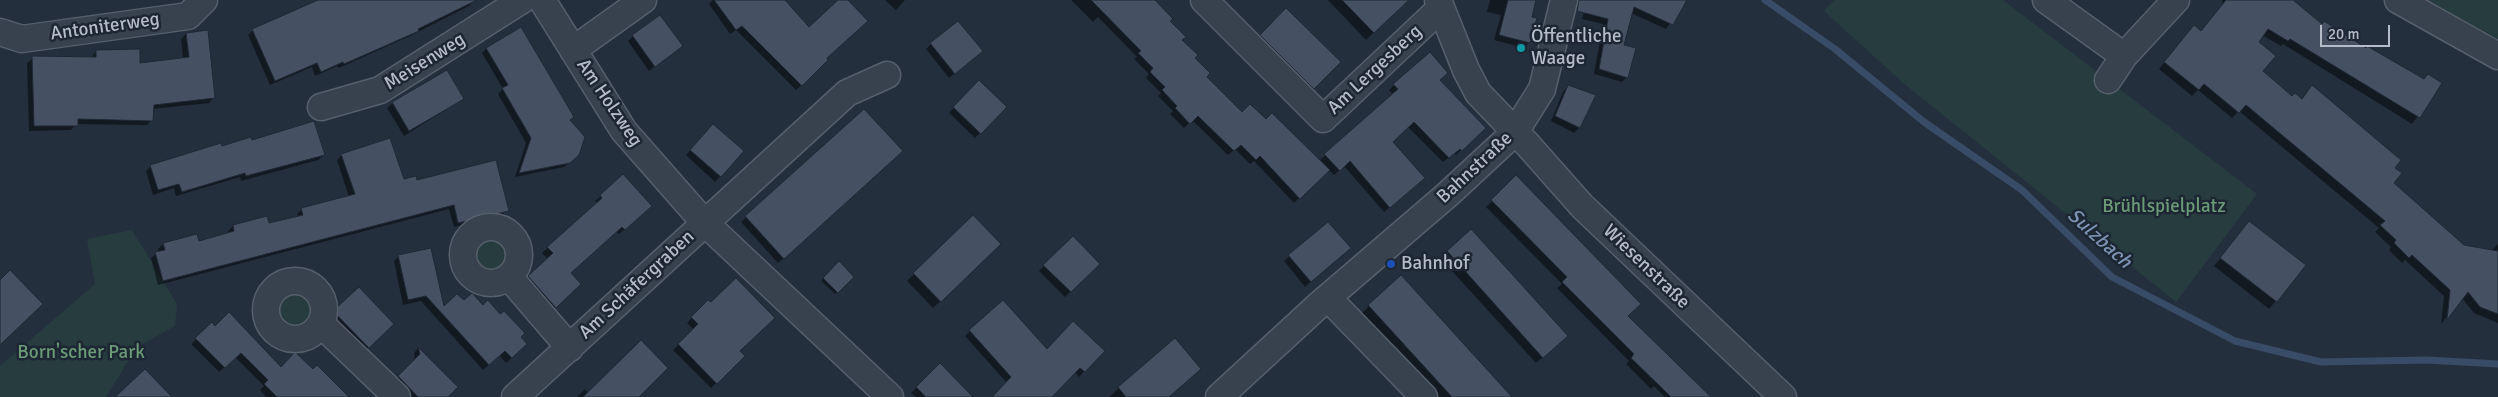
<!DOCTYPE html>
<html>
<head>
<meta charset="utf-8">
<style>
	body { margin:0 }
	#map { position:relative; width:2498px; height:397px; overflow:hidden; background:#242f3e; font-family:Signika,sans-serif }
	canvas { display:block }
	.scale { position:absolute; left:2320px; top:25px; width:70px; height:22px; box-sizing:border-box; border:2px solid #b4bcc9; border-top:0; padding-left:6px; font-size:15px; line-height:18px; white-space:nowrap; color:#b4bcc9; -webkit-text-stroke:4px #1d2633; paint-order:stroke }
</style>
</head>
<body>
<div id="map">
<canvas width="2498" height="397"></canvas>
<div class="scale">20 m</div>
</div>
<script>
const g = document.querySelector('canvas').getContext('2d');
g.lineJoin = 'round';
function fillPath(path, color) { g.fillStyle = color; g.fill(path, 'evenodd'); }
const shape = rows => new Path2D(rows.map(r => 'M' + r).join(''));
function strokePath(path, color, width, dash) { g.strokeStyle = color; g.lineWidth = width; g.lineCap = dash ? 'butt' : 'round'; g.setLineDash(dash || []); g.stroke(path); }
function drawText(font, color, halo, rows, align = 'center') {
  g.font = font + ' Signika,sans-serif'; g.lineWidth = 5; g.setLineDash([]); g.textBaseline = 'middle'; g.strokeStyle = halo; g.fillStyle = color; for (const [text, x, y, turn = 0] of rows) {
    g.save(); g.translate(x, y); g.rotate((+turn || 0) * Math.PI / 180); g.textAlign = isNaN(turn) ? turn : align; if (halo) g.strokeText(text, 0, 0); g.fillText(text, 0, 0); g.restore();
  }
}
fillPath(shape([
	[1835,0,2003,0,2257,194,2176,302,1902,82,1824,11],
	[2425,0,2498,0,2498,39],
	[132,230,177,304,175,326,137,347,106,397,0,397,0,366,95,284,87,239],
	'477 256a16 16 0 1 1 32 0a16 16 0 1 1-32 0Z',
	'280 310a16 16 0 1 1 32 0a16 16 0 1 1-32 0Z'
]), '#263c3f');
fillPath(shape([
	[331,0,474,0,474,1,469,6,412,35,339,68,337,66,315,76,312,67,270,85,248,35,253,30],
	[713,0,783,0,809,28,839,0,846,0,827,60,796,90,736,30,730,34,709,4],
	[885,0,905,0,896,10],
	[1071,0,1151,0,1169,21,1205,77,1242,114,1266,121,1319,161,1393,95,1389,90,1394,85,1438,81,1484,128,1456,155,1454,153,1443,162,1408,127,1391,142,1418,183,1384,212,1344,166,1334,175,1329,170,1294,203,1254,161,1250,164,1235,149,1228,155,1192,120,1184,128,1170,114,1173,111,1158,96,1161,93,1146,78,1149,74,1134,59,1137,57,1098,17,1093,22],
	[1328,0,1401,0,1404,3,1366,40],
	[1490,0,1534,0,1529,42,1524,48,1494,40,1501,15,1487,12],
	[1587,0,1686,0,1666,29,1631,13,1623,45,1627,77,1622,82,1594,74,1603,24,1582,19],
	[2222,0,2291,0,2321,26,2423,80,2441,84,2412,124,2283,44,2281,46,2262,35,2257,42,2261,71,2292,98,2301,100,2306,93,2393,168,2392,183,2463,246,2491,251,2498,244,2498,323,2474,313,2462,298,2441,324,2444,296,2405,260,2402,263,2389,250,2391,247,2375,232,2379,228,2239,111,2232,118,2198,90,2192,96,2159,69,2188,33,2200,32,2223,4],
	[1286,10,1339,62,1306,95,1254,43],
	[186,34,214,97,209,103,152,109,152,120,147,125,76,124,71,130,29,131,27,63,33,58,91,58,96,51,139,64,183,59,181,39],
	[633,36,681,46,649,71,628,41],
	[931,44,976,57,949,78,926,49],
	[486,49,569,121,572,160,564,167,515,177,526,143,498,94,503,89,482,53],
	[979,82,1005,107,975,138,949,113],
	[1568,86,1594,95,1579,128,1574,133,1551,121,1563,92],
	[463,99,404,136,387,108,393,103],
	[863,110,896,157,778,263,741,222],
	[708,131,742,152,715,182,686,155],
	[252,141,324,155,318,160,241,181,240,177,176,196,174,188,153,195,146,171,151,166],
	[342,155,403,180,416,181,507,210,502,215,454,227,449,209,158,285,151,258,159,252,158,249,163,244,198,243,229,234,228,231,233,226,268,224,298,217,297,214,302,209,349,197,337,160],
	[1516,177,1627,316,1710,397,1665,397,1654,386,1651,389,1626,364,1629,361,1557,288,1562,284,1486,207],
	[601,196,645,211,619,234,616,231,570,274,580,284,550,312,523,282,548,259,542,253,598,203,595,201],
	[973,217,999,244,933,308,907,281],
	[1328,223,1344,253,1305,287,1284,261],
	[2249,223,2305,265,2269,309,2214,266],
	[1471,231,1560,342,1536,363,1441,259],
	[1072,237,1098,264,1065,297,1039,271],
	[399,256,443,308,464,302,519,337,520,350,506,363,499,355,483,370,421,301,403,305,394,261],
	[839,263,852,277,835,294,821,281],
	[359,288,393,324,363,353,329,317],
	[708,301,743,356,711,388,673,350,694,330,687,323],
	[1002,302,1046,351,1103,351,1079,377,1075,372,1050,397,994,397,1007,383,965,336],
	[1369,306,1510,397,1432,397,1359,316],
	[212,324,281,368,313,371,347,397,266,397,260,390,264,386,235,357,219,372,191,344],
	[1174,340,1169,397,1109,397,1119,388],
	[418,348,446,397,408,397,394,382,415,361,414,353],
	[940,365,971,397,916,397,911,393],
	[585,389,588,393,637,397,577,397]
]), '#0007');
strokePath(shape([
	[1765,0,1835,49,1924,122,2022,190,2112,277,2235,341,2321,362,2427,360,2498,364]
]), '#394c67', 7);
const building = shape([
	[318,0,477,0,418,29,419,31,344,64,343,62,321,72,317,63,275,81,252,29,318,0],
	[714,0,785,0,809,27,838,0,848,0,868,21,827,58,828,60,802,86,742,26,736,30,714,0],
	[1091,0,1155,0,1173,19,1170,21,1186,37,1182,40,1198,55,1195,58,1210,73,1207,77,1242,112,1250,104,1266,119,1272,113,1330,170,1300,199,1260,156,1256,160,1241,145,1234,151,1198,116,1190,124,1175,108,1177,106,1162,90,1165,87,1150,72,1153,68,1138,53,1141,51,1091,0],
	[1342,0,1409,0,1374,33,1342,0],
	[1508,0,1536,0,1532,17,1537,18,1530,43,1499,35,1508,0],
	[1579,0,1687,0,1673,25,1634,7,1624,45,1636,48,1628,78,1599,69,1608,19,1577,11,1579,0],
	[2226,0,2293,0,2322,24,2324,21,2366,48,2367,46,2424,79,2428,74,2442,83,2420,118,2290,39,2288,41,2268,29,2259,42,2276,56,2263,71,2292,96,2295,93,2302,99,2312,85,2401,160,2395,168,2402,173,2394,183,2464,245,2498,251,2498,314,2480,307,2468,292,2447,320,2450,290,2412,255,2409,258,2394,243,2396,240,2380,225,2385,221,2246,105,2239,113,2204,84,2199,90,2164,62,2194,25,2201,31,2226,0],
	[1286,8,1341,62,1314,89,1260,35,1286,8],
	[660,15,683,46,655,67,632,35,660,15],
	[958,21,983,51,955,74,930,43,958,21],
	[521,27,574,117,570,120,585,137,579,155,570,163,519,173,531,138,502,88,508,85,486,48,521,27],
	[208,30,215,98,154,105,153,121,78,119,78,126,34,126,32,56,96,57,96,50,140,49,140,63,189,57,186,33,208,30],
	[1430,52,1448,73,1440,80,1486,128,1462,151,1460,149,1449,158,1414,122,1393,142,1425,178,1390,208,1350,161,1340,171,1324,154,1398,89,1393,84,1430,52],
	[447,70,464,99,409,131,392,102,447,70],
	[979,80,1007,107,981,134,953,107,979,80],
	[1568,85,1596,95,1580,128,1555,116,1568,85],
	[864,109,903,151,784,259,745,216,864,109],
	[314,121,325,155,246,176,245,173,182,192,179,184,158,190,150,165,221,143,222,146,251,137,252,140,314,121],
	[713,124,744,151,721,177,690,150,713,124],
	[390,138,404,179,416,176,417,180,496,160,509,211,458,223,454,205,163,281,155,252,165,250,163,243,197,234,199,241,234,231,233,225,267,216,269,223,303,215,301,208,355,194,341,154,390,138],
	[623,174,652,206,625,230,622,227,571,273,581,284,556,308,528,276,553,253,547,247,602,198,600,195,623,174],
	[1516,175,1641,304,1628,316,1711,397,1671,397,1631,358,1634,354,1562,282,1567,277,1491,200,1516,175],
	[973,215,1001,244,941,302,913,273,973,215],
	[2249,221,2306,265,2277,302,2220,258,2249,221],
	[1328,222,1351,248,1311,282,1288,255,1328,222],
	[1471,229,1568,336,1543,358,1447,251,1471,229],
	[1073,236,1100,264,1071,292,1043,265,1073,236],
	[431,248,444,306,457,294,464,300,472,293,483,305,488,300,500,314,504,311,525,333,521,337,527,344,512,358,505,351,489,365,426,296,408,300,398,255,431,248],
	[839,261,854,277,838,293,823,278,839,261],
	[10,270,43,304,0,345,0,280,10,270],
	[1401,275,1512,397,1452,397,1368,305,1401,275],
	[736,278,775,318,740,351,745,356,717,384,678,344,698,324,691,317,708,300,711,302,736,278],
	[359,287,394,324,369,348,333,311,359,287],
	[1003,300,1047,349,1073,321,1105,351,1085,372,1080,368,1052,397,992,397,1011,377,969,330,1003,300],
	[229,312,281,367,295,352,313,369,317,365,349,397,277,397,264,384,268,380,241,353,225,368,195,338,212,322,215,326,229,312],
	[1175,338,1201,369,1169,397,1126,397,1118,387,1175,338],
	[641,340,668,368,639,397,583,397,641,340],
	[418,347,458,387,448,397,418,397,398,376,420,354,418,347],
	[940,363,973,397,926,397,916,387,940,363],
	[145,369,172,397,115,397,145,369]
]);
fillPath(building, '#455162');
strokePath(building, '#1f2835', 1);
const minor = shape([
	[542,0,624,131,704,222,890,397],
	[1204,0,1323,119,1441,8],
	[1438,0,1466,70,1478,93,1528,145,1582,206,1783,397],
	[2046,0,2124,56],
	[2398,0,2498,56],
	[0,32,22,39,188,16,204,0],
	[573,50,643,0],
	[2108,80,2124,56,2176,0],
	[321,107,380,90,522,0],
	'463 255a28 28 0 1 1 56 0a28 28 0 1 1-56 0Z',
	[509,277,570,348],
	'266 310a29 29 0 1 1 58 0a29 29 0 1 1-58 0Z',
	[1328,298,1424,397],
	[321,324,397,397],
	[515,397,847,93,887,75],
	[1219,397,1320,304,1447,195,1515,132,1542,89,1564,0]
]);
strokePath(minor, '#565f6c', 29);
strokePath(minor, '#38414e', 26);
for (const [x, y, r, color] of [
	[1521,48,5,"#0f9aa8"],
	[1391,264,5,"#1a4fb4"]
]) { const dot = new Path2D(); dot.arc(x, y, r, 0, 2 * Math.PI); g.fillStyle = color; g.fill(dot); strokePath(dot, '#1d2633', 2); }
drawText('19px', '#b4bcc9', '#1d2633', [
	["Antoniterweg",105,27,-8],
	["Meisenweg",425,62,-32],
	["Am Lergesberg",1375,70,-43],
	["Am Holzweg",609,103,56],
	["Bahnstraße",1475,168,-43],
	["Wiesenstraße",1646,267,44],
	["Am Schäfergraben",637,285,-43]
]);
drawText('19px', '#b4bcc9', '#1d2633', [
	["Öffentliche",1531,37],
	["Waage",1531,59],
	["Bahnhof",1401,264]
], 'left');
drawText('19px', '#6b9a76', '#1d2633', [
	["Brühlspielplatz",2164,207],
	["Born'scher Park",81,353]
]);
drawText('italic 20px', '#7c92b1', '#1d2633', [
	["Sulzbach",2099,239,42]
]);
</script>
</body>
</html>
